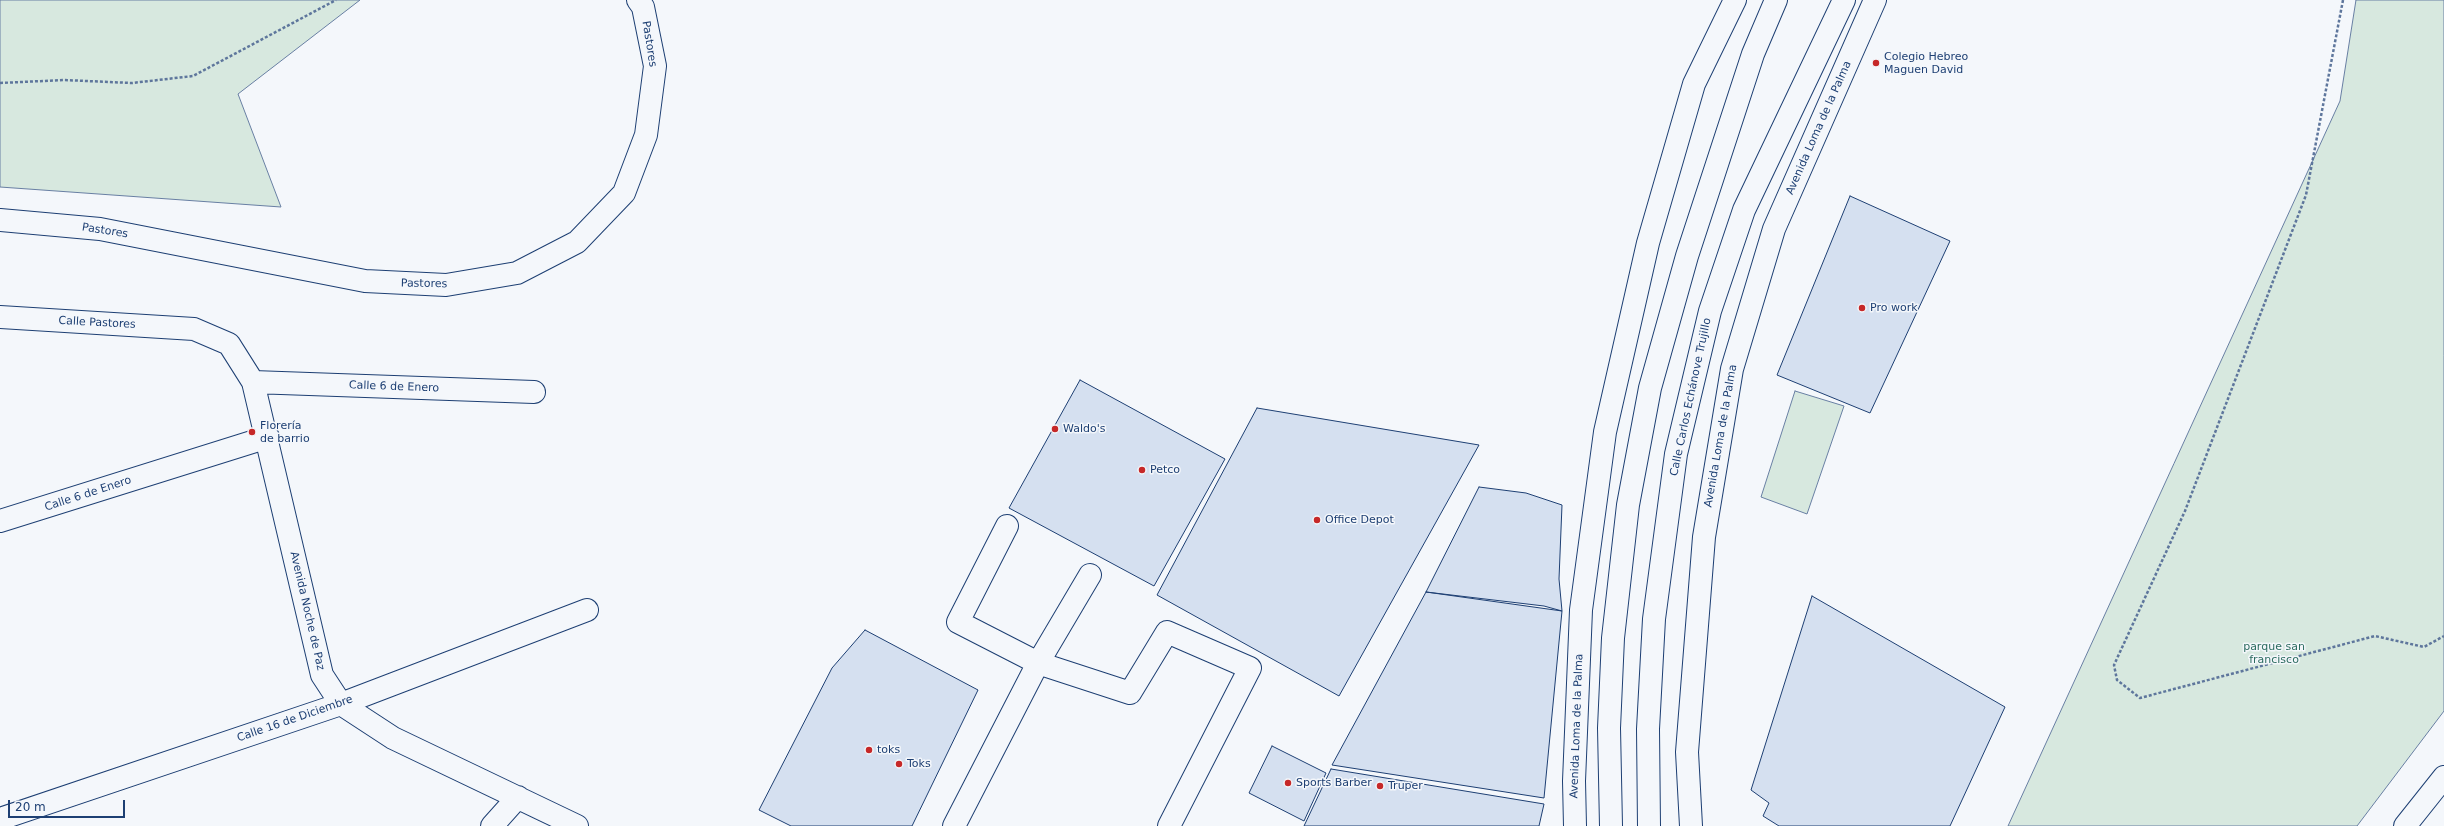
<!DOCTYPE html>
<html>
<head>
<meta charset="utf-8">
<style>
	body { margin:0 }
	#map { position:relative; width:2444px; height:826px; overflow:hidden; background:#f4f7fb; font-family:"DejaVu Sans",sans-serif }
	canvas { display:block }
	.scale { position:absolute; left:8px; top:800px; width:117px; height:18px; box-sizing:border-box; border:2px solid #1d3f73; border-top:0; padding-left:5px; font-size:12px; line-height:14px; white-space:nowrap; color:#1d3f73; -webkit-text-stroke:3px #f4f7fb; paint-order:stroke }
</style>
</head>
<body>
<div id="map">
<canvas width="2444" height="826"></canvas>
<div class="scale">20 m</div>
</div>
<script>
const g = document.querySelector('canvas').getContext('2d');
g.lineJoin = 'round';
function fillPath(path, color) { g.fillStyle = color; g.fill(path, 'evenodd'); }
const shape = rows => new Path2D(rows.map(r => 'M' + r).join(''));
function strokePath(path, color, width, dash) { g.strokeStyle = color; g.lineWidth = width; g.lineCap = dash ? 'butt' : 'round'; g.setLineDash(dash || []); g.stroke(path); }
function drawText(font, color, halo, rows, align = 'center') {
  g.font = font + ' "DejaVu Sans",sans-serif'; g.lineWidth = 3; g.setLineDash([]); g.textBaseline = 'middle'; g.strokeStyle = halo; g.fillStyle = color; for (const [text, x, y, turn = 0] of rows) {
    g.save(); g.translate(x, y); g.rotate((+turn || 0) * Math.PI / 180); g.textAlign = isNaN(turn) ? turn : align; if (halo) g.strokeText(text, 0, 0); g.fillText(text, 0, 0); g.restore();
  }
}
const green = shape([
	[0,0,360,0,238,94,281,207,0,187,0,0],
	[2356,0,2444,0,2444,711,2357,826,2008,826,2340,101,2356,0],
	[1795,391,1844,406,1807,514,1761,497,1795,391]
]);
fillPath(green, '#d7e8df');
strokePath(green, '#687fa3', 1);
const building = shape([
	[1850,196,1950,241,1870,413,1777,375,1850,196],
	[1080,380,1225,459,1154,586,1009,508,1080,380],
	[1257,408,1479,445,1339,696,1157,595,1257,408],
	[1479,487,1526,493,1562,505,1559,579,1562,611,1544,606,1426,592,1479,487],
	[1426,592,1562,611,1544,798,1332,765,1426,592],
	[1812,596,2005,707,1950,826,1779,826,1763,816,1769,803,1751,790,1812,596],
	[865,630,978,690,912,826,791,826,759,810,832,668,865,630],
	[1272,746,1326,773,1304,821,1249,793,1272,746],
	[1331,769,1544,804,1539,826,1304,826,1331,769]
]);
fillPath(building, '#d5e0f0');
strokePath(building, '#1d3f73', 1);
const minor = shape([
	[0,220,100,229,365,281,446,285,517,273,577,242,624,193,646,135,655,66,643,7,638,0],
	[0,317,194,329,229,344,253,382,322,675,341,704,393,738,577,826],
	[253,382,534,392],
	[0,521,268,437],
	[1007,526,958,622,1038,663,1090,575],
	[0,819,341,704,587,610],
	[492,826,518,797],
	[954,826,1038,663,1130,693,1167,632,1250,668,1169,826],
	[1575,826,1574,781,1581,610,1605,432,1648,243,1694,84,1735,0],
	[1691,826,1687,752,1704,537,1732,369,1774,229,1875,0],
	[2405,826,2444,777]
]);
const major = shape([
	[1611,826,1609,728,1613,638,1628,505,1650,388,1687,256,1753,54,1776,0],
	[1649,826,1648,729,1654,619,1676,454,1710,311,1744,210,1844,0]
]);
strokePath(minor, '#1d3f73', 24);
strokePath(major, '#1d3f73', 24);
strokePath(shape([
	[2343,0,2306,195,2185,511,2114,665,2117,680,2140,698,2375,636,2424,647,2444,636],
	[0,83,64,80,132,83,193,76,336,0]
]), '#5e769c', 2.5, [3, 2]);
strokePath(minor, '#f4f7fb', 22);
strokePath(major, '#f4f7fb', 22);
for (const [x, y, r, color] of [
	[1876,63,4,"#c62828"],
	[1862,308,4,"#c62828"],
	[1055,429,4,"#c62828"],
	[252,432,4,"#c62828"],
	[1142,470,4,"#c62828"],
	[1317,520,4,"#c62828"],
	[869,750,4,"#c62828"],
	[899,764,4,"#c62828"],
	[1288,783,4,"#c62828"],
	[1380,786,4,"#c62828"]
]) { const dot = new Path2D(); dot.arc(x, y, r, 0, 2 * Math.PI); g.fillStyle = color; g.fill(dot); strokePath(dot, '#f4f7fb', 1.5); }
drawText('11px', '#1d3f73', '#f4f7fb', [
	["Pastores",649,44,81],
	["Avenida Loma de la Palma",1819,128,-66],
	["Pastores",105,231,9],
	["Pastores",424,284,1],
	["Calle Pastores",97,323,3],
	["Calle 6 de Enero",394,387,2],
	["Calle Carlos Echánove Trujillo",1691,397,-78],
	["Avenida Loma de la Palma",1721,436,-80],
	["Calle 6 de Enero",88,494,-18],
	["Avenida Noche de Paz",307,611,77],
	["Calle 16 de Diciembre",295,719,-19],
	["Avenida Loma de la Palma",1577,726,-88]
]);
drawText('11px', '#1d3f73', '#f4f7fb', [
	["Colegio Hebreo",1884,57],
	["Maguen David",1884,70],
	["Pro work",1870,308],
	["Florería",260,426],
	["de barrio",260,439],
	["Waldo's",1063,429],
	["Petco",1150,470],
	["Office Depot",1325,520],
	["toks",877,750],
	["Toks",907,764],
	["Sports Barber",1296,783],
	["Truper",1388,786]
], 'left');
drawText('11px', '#2c6c60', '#f4f7fb', [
	["parque san",2274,647],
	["francisco",2274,660]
]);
</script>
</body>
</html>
